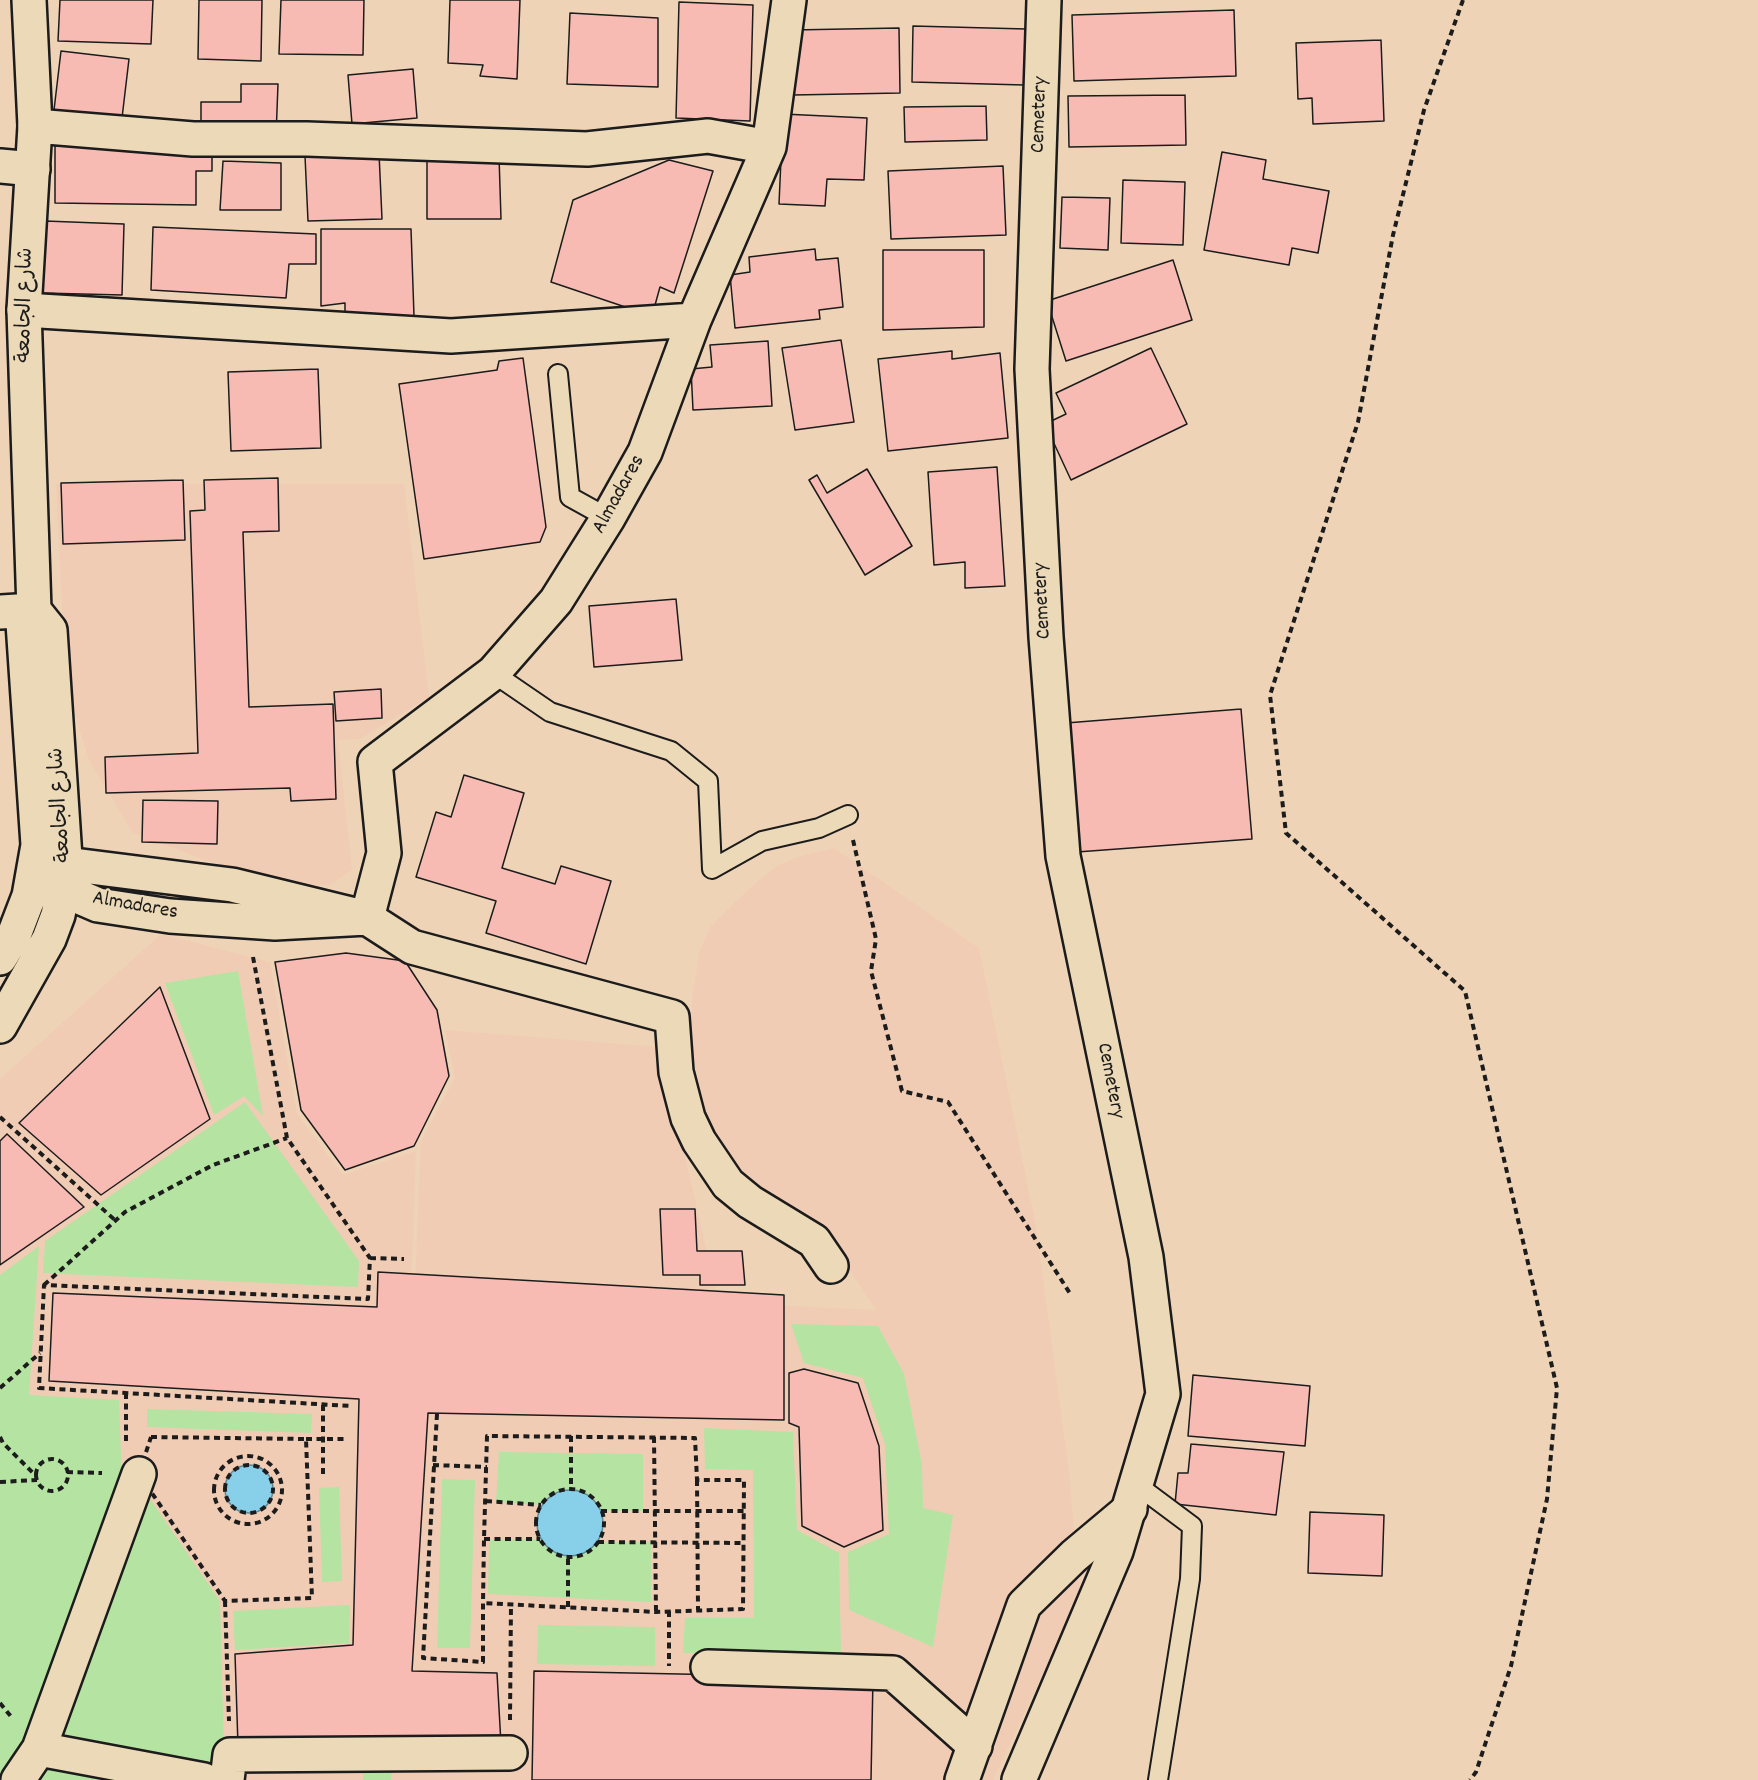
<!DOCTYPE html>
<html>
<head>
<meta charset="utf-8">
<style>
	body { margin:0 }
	canvas { display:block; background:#eed3b6 }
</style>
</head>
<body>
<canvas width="1758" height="1780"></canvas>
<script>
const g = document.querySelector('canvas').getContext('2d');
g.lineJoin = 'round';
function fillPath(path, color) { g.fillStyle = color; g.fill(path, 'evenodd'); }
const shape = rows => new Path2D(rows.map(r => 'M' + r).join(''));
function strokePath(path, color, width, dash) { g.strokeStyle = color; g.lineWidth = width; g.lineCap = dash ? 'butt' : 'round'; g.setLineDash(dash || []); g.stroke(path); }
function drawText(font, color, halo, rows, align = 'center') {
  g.font = font + ' Dekko,"Playpen Sans Arabic",sans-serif'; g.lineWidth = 4.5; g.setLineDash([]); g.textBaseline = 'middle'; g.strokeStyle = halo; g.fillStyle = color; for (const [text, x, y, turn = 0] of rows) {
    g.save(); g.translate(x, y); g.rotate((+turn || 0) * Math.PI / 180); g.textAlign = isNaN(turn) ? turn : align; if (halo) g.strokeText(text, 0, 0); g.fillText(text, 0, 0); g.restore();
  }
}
fillPath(shape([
	[56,484,404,484,429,697,360,739,338,740,352,870,330,885,298,884,231,870,132,832,89,760,66,686],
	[834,848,979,948,1036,1226,1069,1472,1080,1595,993,1780,0,1780,0,1079,161,934,270,962,297,1114,343,1175,416,1151,411,1288,876,1310,825,1233,783,1210,740,1170,725,1150,708,1121,692,1053,692,998,700,950,711,926,752,886,776,867,797,857],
	[445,1030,660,1047,717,1296,415,1283,421,1141,455,1078]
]), '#f1ccb5');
fillPath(shape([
	[238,971,263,1116,244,1096,214,1115,165,983],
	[245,1102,359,1261,358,1287,43,1273,45,1241],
	[39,1246,29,1395,119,1400,122,1482,21,1748,0,1780,0,1275],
	[791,1324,878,1326,904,1374,922,1465,923,1508,953,1515,933,1647,849,1610,848,1552,889,1534,885,1444,863,1378,804,1363],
	[147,1409,312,1414,311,1433,147,1427],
	[704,1428,793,1432,797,1530,839,1553,841,1656,683,1653,685,1618,754,1618,753,1470,705,1469],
	[499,1452,643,1454,643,1511,601,1511,597,1501,589,1496,571,1489,549,1496,541,1505,496,1502],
	[442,1479,475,1480,470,1648,437,1648],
	[339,1487,342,1581,322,1582,319,1488],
	[146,1493,220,1601,224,1749,222,1775,57,1745],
	[540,1539,545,1546,559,1555,568,1557,580,1555,597,1542,651,1542,651,1602,488,1594,489,1540],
	[350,1605,349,1643,235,1650,233,1611],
	[538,1625,655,1627,655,1666,537,1664],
	[43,1759,157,1780,28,1780],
	[363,1764,392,1765,391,1780,363,1780]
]), '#b5e3a2');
const water = shape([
	'225 1489a24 24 0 1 1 48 0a24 24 0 1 1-48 0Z',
	'537 1523a33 33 0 1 1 66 0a33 33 0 1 1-66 0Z'
]);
fillPath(water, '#88d0e9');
strokePath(water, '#5d8897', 1.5);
const building = shape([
	[60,0,153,0,151,44,58,41,60,0],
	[199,0,262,0,261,61,198,59,199,0],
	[281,0,364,0,363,55,279,54,281,0],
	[450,0,520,0,517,79,480,76,483,65,448,63,450,0],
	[679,2,753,5,750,121,676,118,679,2],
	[1234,10,1236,76,1074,81,1072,15,1234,10],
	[570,13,658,18,658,87,567,84,570,13],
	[913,26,1026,29,1024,85,912,82,913,26],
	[899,28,900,93,793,95,792,30,899,28],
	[1381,40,1384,121,1313,124,1312,98,1298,99,1296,43,1381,40],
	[61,51,129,59,122,118,54,110,61,51],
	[413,69,417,118,352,124,348,75,413,69],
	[241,84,278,84,276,137,201,137,201,102,241,102,241,84],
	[1185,95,1186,145,1069,147,1068,96,1185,95],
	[986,106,987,140,905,142,904,107,986,106],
	[783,114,867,118,864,180,827,179,825,206,779,204,783,114],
	[55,142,212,147,212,171,196,171,196,205,55,203,55,142],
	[1222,152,1266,160,1263,179,1329,191,1318,253,1292,248,1289,265,1204,250,1222,152],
	[379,153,382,219,308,221,305,156,379,153],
	[427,156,499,156,501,219,427,219,427,156],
	[669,160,713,171,674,293,660,287,652,316,551,282,573,200,669,160],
	[223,161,281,163,281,210,220,210,223,161],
	[1003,166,1006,235,891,239,888,171,1003,166],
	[1123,180,1185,182,1183,245,1121,243,1123,180],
	[1062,197,1110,198,1108,250,1060,248,1062,197],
	[45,221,124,224,122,295,42,293,45,221],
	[153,227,316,234,316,264,289,264,286,298,151,290,153,227],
	[321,229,411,229,414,316,345,316,345,303,321,306,321,229],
	[815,249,816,260,838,258,843,307,819,310,820,319,735,328,730,275,750,272,749,257,815,249],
	[883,250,984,250,984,327,883,330,883,250],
	[1173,260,1192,320,1066,361,1047,301,1173,260],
	[841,340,854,422,795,430,782,348,841,340],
	[768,341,772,406,693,410,691,369,712,367,710,345,768,341],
	[1151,348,1187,424,1071,480,1045,424,1066,414,1056,393,1151,348],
	[952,351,952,359,1000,353,1008,438,888,451,878,359,952,351],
	[523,358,546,527,540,542,424,559,399,384,497,370,499,361,523,358],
	[318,369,321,448,231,451,228,372,318,369],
	[997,467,1005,586,965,588,965,562,934,565,928,472,997,467],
	[867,469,912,546,865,575,809,480,817,475,827,493,867,469],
	[278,478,279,531,243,532,249,707,333,704,336,799,291,801,290,788,106,793,105,757,198,753,190,511,205,510,204,480,278,478],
	[183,480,185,540,63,544,61,483,183,480],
	[676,599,682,660,594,667,589,606,676,599],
	[381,689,382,718,336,721,334,692,381,689],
	[1241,709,1252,839,1077,852,1066,723,1241,709],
	[464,775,524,793,502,868,555,884,561,866,611,881,586,964,486,933,496,901,416,877,436,812,451,817,464,775],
	[143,800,218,801,217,844,142,842,143,800],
	[346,953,405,961,437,1010,449,1076,414,1146,345,1170,301,1110,275,962,346,953],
	[160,987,210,1119,101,1195,19,1123,160,987],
	[7,1134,84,1207,0,1265,0,1141,7,1134],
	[660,1209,695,1209,697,1251,742,1251,745,1285,700,1285,700,1275,663,1275,660,1209],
	[378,1272,784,1295,784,1420,428,1413,412,1671,497,1673,501,1744,238,1746,235,1654,353,1645,359,1399,49,1381,53,1293,377,1307,378,1272],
	[804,1369,858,1383,879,1446,883,1530,844,1547,802,1526,799,1427,789,1423,789,1373,804,1369],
	[1193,1375,1310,1386,1305,1446,1188,1436,1193,1375],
	[1191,1444,1284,1452,1276,1515,1175,1504,1178,1473,1188,1473,1191,1444],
	[1310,1512,1384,1515,1382,1576,1308,1573,1310,1512],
	[534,1671,873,1678,871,1780,532,1780,534,1671]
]);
fillPath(building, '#f7bbb3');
strokePath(building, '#1c1c1c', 1.5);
const lane = shape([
	[558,374,570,497,608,518],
	[493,673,550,712,671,751,708,781,712,869,762,841,819,828,848,815],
	[1137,1485,1192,1526,1190,1579,1158,1780]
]);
const street = shape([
	[789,0,769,147,694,320,645,452,608,518,556,601,493,673,375,762,384,853,367,918,412,947,672,1017,676,1072,688,1118,699,1141,728,1184,750,1202,814,1241,831,1266],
	[35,126,193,139,307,139,587,149,708,136,769,147],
	[0,166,33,169],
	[24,310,451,336,694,320],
	[0,612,34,610],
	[66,864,232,885,367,918,275,923,170,916,98,905,33,877,66,864],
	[708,1667,893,1673,975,1746],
	[39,1749,204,1780],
	[18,1780,39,1749,139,1474],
	[227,1780,230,1755,510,1753],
	[962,1780,1024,1605,1074,1556,1130,1509]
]);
const secondary = shape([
	[29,0,35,126,24,310,34,610],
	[0,958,14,935,29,896,38,845,23,623,34,610,50,630,66,873,58,915,49,939,0,1026],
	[1019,1780,1116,1551,1163,1394,1146,1257,1063,856,1046,637,1032,369,1044,0]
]);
strokePath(lane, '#1c1c1c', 22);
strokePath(street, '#1c1c1c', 38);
strokePath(secondary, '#1c1c1c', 38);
strokePath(shape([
	[1463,0,1424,110,1393,235,1358,422,1270,695,1286,833,1465,991,1557,1388,1547,1499,1511,1666,1476,1772,1470,1780],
	[853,840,876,939,871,971,902,1091,948,1102,1071,1295],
	[253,957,287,1138,370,1258,368,1299,44,1285,39,1388,351,1406],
	[0,1117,116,1221],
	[370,1258,404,1259],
	[44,1285,125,1212,213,1165,287,1138],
	[0,1388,40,1353],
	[126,1393,126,1443],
	[323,1405,323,1475],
	[437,1414,423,1658,483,1662,483,1603,484,1539,487,1436,695,1438,697,1480,744,1480,743,1609,656,1612,483,1603],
	[571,1436,571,1489],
	[0,1437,3,1443,35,1475],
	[151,1437,306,1439,312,1598,225,1601,139,1474,151,1437],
	[654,1437,656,1612],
	[306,1439,347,1439],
	'214 1490a34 34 0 1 1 68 0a34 34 0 1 1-68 0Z',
	'36 1475a16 16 0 1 1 32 0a16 16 0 1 1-32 0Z',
	'225 1489a24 24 0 1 1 48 0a24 24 0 1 1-48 0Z',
	[433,1465,487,1467],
	[67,1472,102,1473],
	[697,1480,698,1610],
	[0,1482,37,1480],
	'536 1523a34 34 0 1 1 68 0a34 34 0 1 1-68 0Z',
	[486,1501,541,1505],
	[601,1511,744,1511],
	[484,1539,540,1539],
	[598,1542,744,1543],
	[225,1601,229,1721],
	[568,1607,568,1557],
	[669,1611,669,1666],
	[0,1703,13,1719],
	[510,1720,511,1604]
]), '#1c1c1c', 4, [6, 4.5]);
strokePath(lane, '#ecd9b7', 18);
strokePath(street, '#ecd9b7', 33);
strokePath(secondary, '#ecd9b7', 33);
drawText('21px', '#1c1c1c', '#ecd9b7', [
	["Cemetery",1041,115,-88],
	["شارع الجامعة",27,305,-89],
	["Almadares",620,495,-61],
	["Cemetery",1044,601,-93],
	["شارع الجامعة",62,805,-94],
	["Almadares",135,907,10],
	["Cemetery",1109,1081,79]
]);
</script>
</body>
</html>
